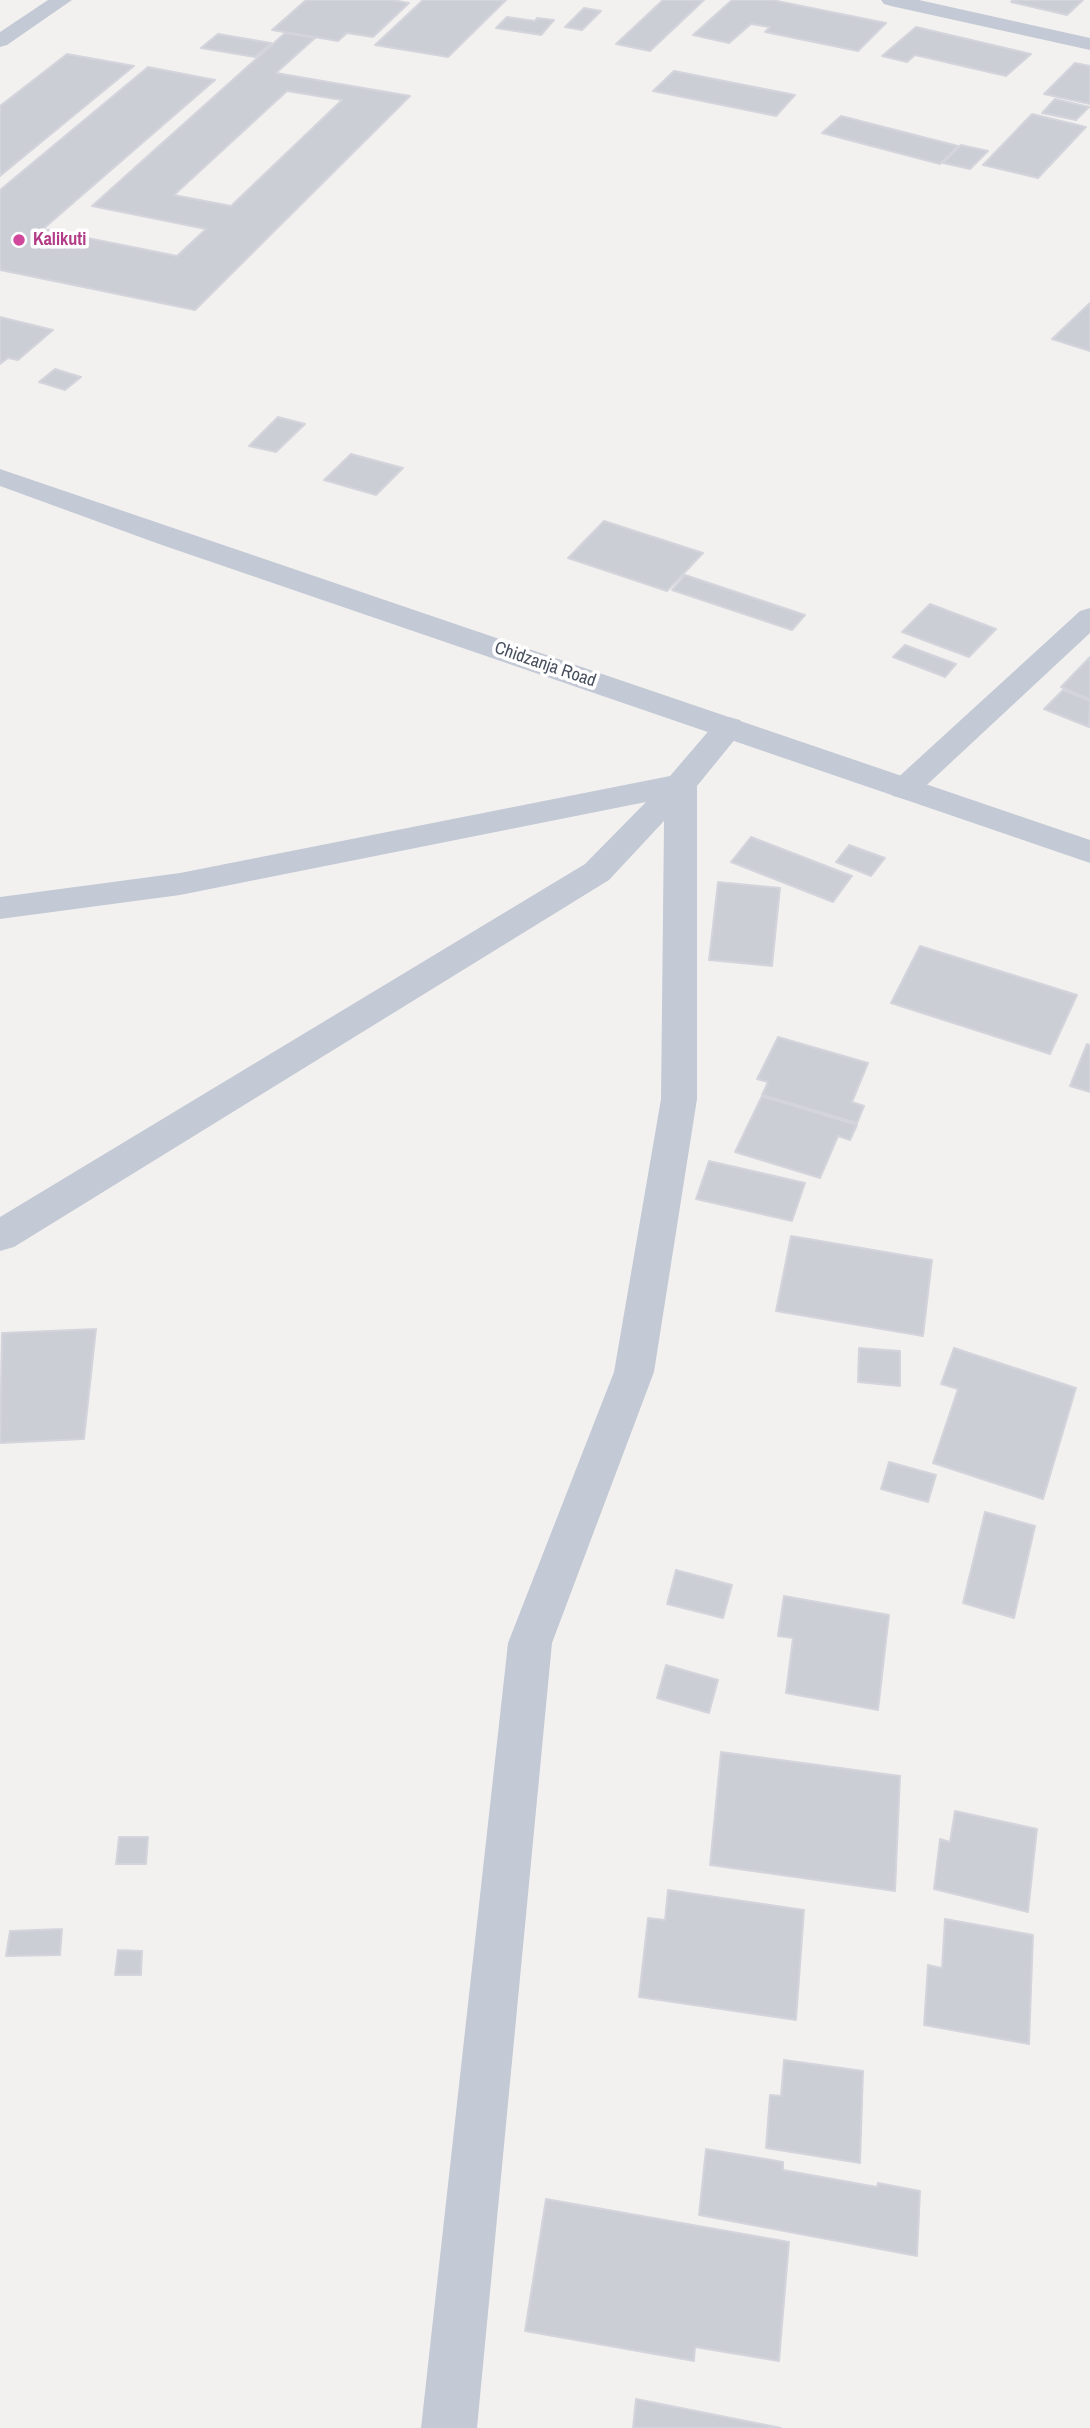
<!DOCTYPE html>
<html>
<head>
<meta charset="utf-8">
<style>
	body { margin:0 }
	canvas { display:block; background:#f3f1f0 }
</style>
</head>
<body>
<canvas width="1090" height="2428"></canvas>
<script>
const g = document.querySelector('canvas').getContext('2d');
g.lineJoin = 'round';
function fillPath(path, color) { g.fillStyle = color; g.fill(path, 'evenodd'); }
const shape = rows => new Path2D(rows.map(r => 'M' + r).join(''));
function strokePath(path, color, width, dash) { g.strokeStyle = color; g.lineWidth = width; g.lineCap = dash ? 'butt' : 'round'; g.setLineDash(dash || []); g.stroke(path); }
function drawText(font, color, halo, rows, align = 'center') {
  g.font = font + ' "Archivo Narrow",sans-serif'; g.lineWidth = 7; g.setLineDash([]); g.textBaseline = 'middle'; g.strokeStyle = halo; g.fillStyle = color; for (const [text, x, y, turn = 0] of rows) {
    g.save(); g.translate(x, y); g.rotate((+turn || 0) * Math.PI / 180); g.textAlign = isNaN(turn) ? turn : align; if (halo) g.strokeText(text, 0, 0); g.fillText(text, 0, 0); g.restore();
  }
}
const building = shape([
	[306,0,392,0,409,3,373,37,347,33,338,41,272,30,306,0],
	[423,0,506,0,448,57,375,45,423,0],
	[663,0,704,0,650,51,616,44,663,0],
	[732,0,772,0,886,23,858,51,765,32,770,27,751,24,729,43,693,35,732,0],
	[1013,0,1083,0,1067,15,1011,2,1013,0],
	[584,8,601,11,582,30,565,27,584,8],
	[507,17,535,21,537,18,554,20,541,35,496,28,507,17],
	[916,27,1031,54,1006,76,915,55,907,62,882,56,916,27],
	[285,33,315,38,276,73,410,96,195,310,0,270,0,190,148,67,215,80,43,229,177,256,206,229,92,206,285,33],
	[287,91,342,100,231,206,174,195,287,91],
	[218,34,271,43,255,57,201,48,218,34],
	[67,54,134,66,0,176,0,106,67,54],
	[1075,63,1090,66,1090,104,1044,94,1075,63],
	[674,71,795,95,776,116,653,91,674,71],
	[1055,99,1089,107,1076,120,1042,113,1055,99],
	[1032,114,1086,127,1038,178,983,165,1032,114],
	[841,116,958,146,940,164,822,133,841,116],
	[961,145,988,151,970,169,943,163,961,145],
	[1090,303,1090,351,1052,339,1090,303],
	[0,317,53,330,18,360,8,358,0,364,0,317],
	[55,369,81,377,65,390,39,382,55,369],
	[278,417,305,424,276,452,249,446,278,417],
	[351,454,403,468,376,495,324,480,351,454],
	[604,521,703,553,667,591,568,558,604,521],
	[685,575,805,615,792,630,672,590,685,575],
	[930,604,996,629,969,657,902,632,930,604],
	[905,645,956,664,945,677,893,657,905,645],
	[1090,657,1090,699,1061,687,1090,657],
	[1063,690,1090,701,1089,727,1044,709,1063,690],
	[751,837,852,876,833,902,731,862,751,837],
	[849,845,885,858,871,876,836,862,849,845],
	[718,882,780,888,772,966,709,960,718,882],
	[920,946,1077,995,1050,1054,891,1003,920,946],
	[778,1037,868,1063,852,1102,864,1106,857,1123,762,1095,768,1082,757,1079,778,1037],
	[1087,1044,1090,1045,1090,1092,1070,1086,1087,1044],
	[762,1096,857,1125,850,1140,838,1136,820,1178,735,1152,762,1096],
	[709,1161,805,1183,792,1221,696,1199,709,1161],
	[791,1236,932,1260,923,1336,776,1311,791,1236],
	[96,1329,84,1439,0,1443,2,1333,96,1329],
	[859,1348,900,1351,900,1386,858,1382,859,1348],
	[954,1348,1076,1388,1043,1499,933,1463,958,1389,941,1384,954,1348],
	[889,1462,936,1475,928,1502,881,1489,889,1462],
	[985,1512,1035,1526,1014,1618,963,1603,985,1512],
	[676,1570,732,1585,723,1618,667,1604,676,1570],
	[784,1596,889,1615,878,1710,786,1693,793,1638,778,1636,784,1596],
	[666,1665,718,1680,709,1713,657,1698,666,1665],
	[721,1752,900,1776,895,1891,710,1865,721,1752],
	[955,1811,1037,1829,1028,1912,934,1889,940,1839,950,1842,955,1811],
	[119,1837,148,1837,146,1864,116,1864,119,1837],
	[668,1890,804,1910,796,2020,639,1997,648,1918,665,1920,668,1890],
	[945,1919,1033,1935,1029,2044,924,2025,928,1965,942,1968,945,1919],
	[62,1929,60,1955,6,1956,10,1931,62,1929],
	[118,1950,142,1951,141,1975,115,1975,118,1950],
	[784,2060,863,2071,860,2163,766,2148,770,2095,781,2096,784,2060],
	[706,2149,783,2162,783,2170,877,2187,878,2183,920,2191,917,2256,699,2215,706,2149],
	[546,2199,789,2242,779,2361,695,2347,694,2361,525,2331,546,2199],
	[636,2399,781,2428,633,2428,636,2399]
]);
fillPath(building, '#ccced6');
strokePath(building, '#d4d5dc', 2);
fillPath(shape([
	[48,0,72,0,7,45,0,47,0,32,48,0],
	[881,0,919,0,1090,38,1090,50,891,6,884,4,881,0],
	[1090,608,1090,633,915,796,904,799,893,796,888,789,893,782,1080,611,1090,608],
	[729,717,740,720,745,727,697,786,697,1099,654,1372,552,1643,477,2428,421,2428,508,1643,614,1372,661,1099,664,821,609,880,14,1247,0,1251,0,1217,585,864,646,802,180,895,0,919,0,897,180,873,670,776,718,720,729,717]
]), '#c4cad5');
fillPath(shape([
	[0,469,1090,840,1090,863,159,544,0,486,0,469]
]), '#c4cad5');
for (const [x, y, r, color] of [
	[19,240,7,"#d1479c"]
]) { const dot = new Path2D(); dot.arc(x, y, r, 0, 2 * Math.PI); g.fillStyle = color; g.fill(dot); strokePath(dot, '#fff', 2.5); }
drawText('bold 18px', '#b23c85', '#fff', [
	["Kalikuti",33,240]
], 'left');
drawText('18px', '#48505e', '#fff', [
	["Chidzanja Road",545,665,19]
]);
</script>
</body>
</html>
